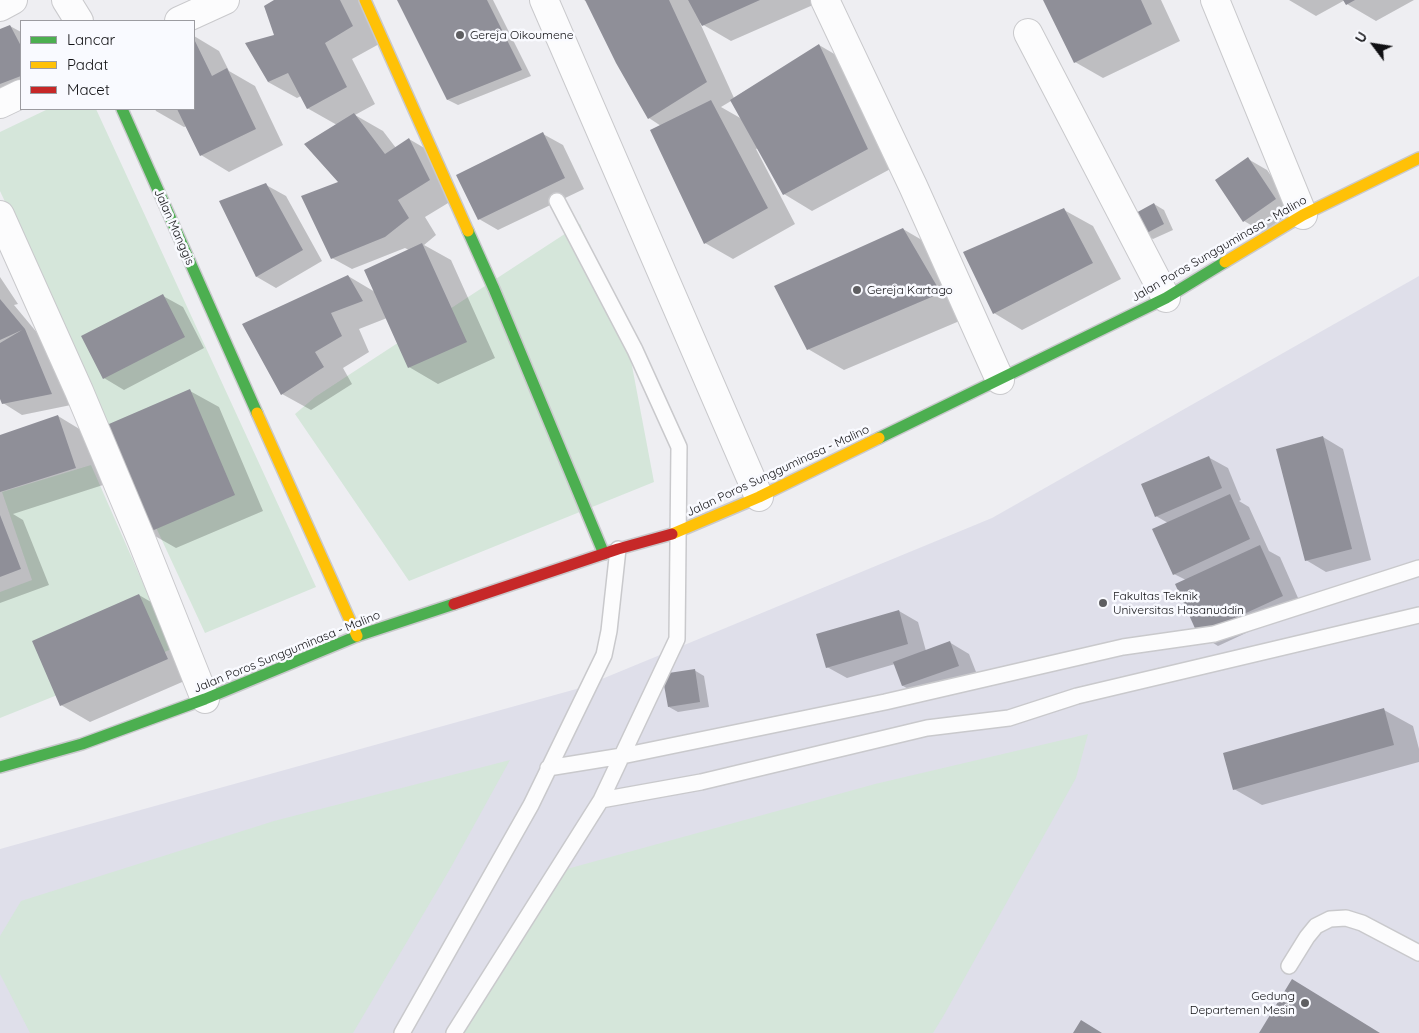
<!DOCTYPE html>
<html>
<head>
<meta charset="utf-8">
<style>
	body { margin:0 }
	#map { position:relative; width:1419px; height:1033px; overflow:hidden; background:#eeeef2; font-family:Quicksand,sans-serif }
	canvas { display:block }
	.legend { position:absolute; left:20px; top:20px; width:175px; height:90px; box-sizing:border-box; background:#f9faff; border:1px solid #9c9ca1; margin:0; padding:6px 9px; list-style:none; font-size:15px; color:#101013 }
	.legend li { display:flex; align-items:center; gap:10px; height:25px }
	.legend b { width:25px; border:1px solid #9c9ca1 }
	.north { position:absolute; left:1349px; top:20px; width:50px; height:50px; -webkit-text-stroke:4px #f9faff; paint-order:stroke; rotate:301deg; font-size:14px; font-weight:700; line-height:20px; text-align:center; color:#101013 }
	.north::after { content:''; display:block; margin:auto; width:18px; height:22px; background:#101013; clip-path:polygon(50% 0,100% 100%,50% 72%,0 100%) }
</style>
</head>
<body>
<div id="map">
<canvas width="1419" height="1033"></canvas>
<ul class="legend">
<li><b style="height:6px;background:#4caf50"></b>Lancar</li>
<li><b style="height:6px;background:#ffc107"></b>Padat</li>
<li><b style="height:6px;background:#c62828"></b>Macet</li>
</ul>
<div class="north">U</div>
</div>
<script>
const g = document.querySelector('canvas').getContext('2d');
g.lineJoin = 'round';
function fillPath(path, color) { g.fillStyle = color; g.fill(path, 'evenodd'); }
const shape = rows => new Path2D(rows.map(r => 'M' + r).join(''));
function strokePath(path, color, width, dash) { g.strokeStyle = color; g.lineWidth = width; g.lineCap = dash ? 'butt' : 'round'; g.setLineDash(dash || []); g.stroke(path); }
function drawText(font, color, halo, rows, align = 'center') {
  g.font = font + ' Quicksand,sans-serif'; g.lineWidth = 5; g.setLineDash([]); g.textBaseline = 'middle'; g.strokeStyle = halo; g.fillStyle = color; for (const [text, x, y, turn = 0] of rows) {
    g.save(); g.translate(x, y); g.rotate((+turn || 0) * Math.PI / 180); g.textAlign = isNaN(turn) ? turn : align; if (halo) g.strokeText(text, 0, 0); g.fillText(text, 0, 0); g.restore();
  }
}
fillPath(shape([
	[1419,276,1419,1033,0,1033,0,849,580,688,992,518]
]), '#dfdfea');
fillPath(shape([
	[48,109,96,109,316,587,205,633,0,191,0,132],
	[580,224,629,350,654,482,409,581,295,414,315,397],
	[91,465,172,649,0,718,0,592,32,580,2,492],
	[1088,734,1076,778,944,1015,933,1033,464,1033,556,872,875,784],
	[510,760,450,869,353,1033,30,1033,0,974,0,936,21,901,274,821]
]), '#d5e6da');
fillPath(shape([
	[277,0,360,0,381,43,352,59,375,104,355,115,383,131,396,148,409,139,438,156,458,197,425,217,436,235,424,245,451,260,495,358,438,384,409,367,387,318,359,329,369,352,343,368,352,384,311,410,282,394,348,276,375,292,409,250,405,248,352,269,332,258,341,183,337,125,307,108,301,96,297,98,268,82,276,35],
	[398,0,493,0,531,76,458,105,448,100],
	[584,0,810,0,813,5,731,41,700,23,734,98,819,45,848,62,896,166,812,211,784,194,758,148,756,149,795,224,733,259,705,243,661,126,649,118,587,2],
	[731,101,742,119,721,107],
	[1045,0,1161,0,1180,41,1103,78,1075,62],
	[1289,0,1414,0,1376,21,1347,4,1345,0,1316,16],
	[10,26,21,32,21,103,0,111,0,30],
	[194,36,219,51,229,71,255,86,283,145,229,172,201,155,187,126,184,127,156,111,155,109,194,109],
	[543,134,563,145,584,189,498,230,479,219],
	[1248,159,1267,170,1295,210,1263,232,1244,221],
	[266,185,286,196,322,261,276,288,257,277,221,202],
	[1154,204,1164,210,1173,230,1153,239,1144,234],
	[1064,210,1093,226,1121,279,1022,330,994,313],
	[903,229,939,250,976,314,844,370,808,349],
	[0,277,18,304,14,305,44,341,71,405,22,415,3,403,0,395],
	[163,296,183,307,204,348,124,390,104,378],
	[190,391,219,407,263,511,176,548,148,532],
	[58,416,86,433,103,485,13,514,23,520,49,585,0,603,0,436],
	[1323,437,1343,449,1371,560,1326,572,1306,560],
	[1208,457,1228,468,1241,500,1239,501,1249,507,1269,551,1280,557,1302,607,1218,646,1199,634,1186,580,1174,574,1168,523,1156,516],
	[139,595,168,612,196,676,90,722,61,705],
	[899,611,918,622,926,651,949,642,969,654,978,677,923,697,903,686,895,664,847,678,827,667],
	[694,670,704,676,709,707,678,712,669,707],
	[1384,710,1413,726,1419,749,1419,762,1262,805,1234,789]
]), '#0003');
fillPath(shape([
	[274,0,340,0,353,26,325,43,347,87,307,109,288,73,268,82,245,43,274,35,264,6],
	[397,0,487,0,522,70,447,100],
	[585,0,669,0,707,82,648,119,616,63],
	[688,0,760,0,702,26],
	[1043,0,1141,0,1152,24,1074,63],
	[1343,0,1355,0,1346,5],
	[10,25,21,46,21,76,0,84,0,29],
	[194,39,212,76,227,68,256,129,200,156,177,109,194,109],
	[819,44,868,149,783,195,730,100],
	[711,100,768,208,704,244,650,130],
	[354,113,385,154,409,138,430,180,398,200,409,218,385,237,331,259,301,196,338,182,304,144],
	[543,132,565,178,478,220,456,175],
	[1248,157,1276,199,1243,222,1215,180],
	[266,183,303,250,256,277,219,201],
	[1154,203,1164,224,1143,235,1134,214],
	[1064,208,1093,263,993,314,963,252],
	[903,228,941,293,807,350,774,286],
	[422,243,467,342,408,368,364,270],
	[348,275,363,301,331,313,342,336,315,352,324,367,281,395,242,324],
	[163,294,185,337,103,379,81,336],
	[0,299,25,329,52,394,2,404,0,399,0,343,22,330,0,340],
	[190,389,235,495,147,533,102,427],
	[58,415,76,468,0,492,0,435],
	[1323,436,1352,549,1305,561,1276,449],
	[1209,456,1222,488,1155,517,1141,484],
	[1230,494,1250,539,1173,575,1152,529],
	[0,515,21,569,0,577],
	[1260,545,1283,596,1198,635,1175,584],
	[139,594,168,659,60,706,32,641],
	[899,610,908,644,826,668,816,634],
	[950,641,959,666,902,686,893,662],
	[695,669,700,702,668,707,662,674],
	[1384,708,1394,745,1233,790,1223,753],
	[1292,979,1380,1033,1259,1033],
	[1081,1020,1102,1033,1073,1033]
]), '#8f8f98');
const lane = shape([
	[548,768,622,756,885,702,1123,647,1214,634,1419,568],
	[601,800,701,782,927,728,1009,718,1077,696,1419,615],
	[1289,966,1307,937,1316,926,1330,919,1346,918,1362,923,1419,953],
	[402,1033,531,805,604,655,609,631,618,549],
	[454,1033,601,800,677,639,679,447,635,350,557,201]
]);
const street = shape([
	[66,0,79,21],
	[544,0,759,497],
	[825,0,913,186,1000,380],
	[1215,0,1303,215],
	[0,7,13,0],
	[179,21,225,0],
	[1028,33,1166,298],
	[0,104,21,94],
	[0,215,79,391,142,541,205,699]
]);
const fast = shape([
	[122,109,257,413],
	[468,231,494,289,604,554],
	[879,438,1166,298,1225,262],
	[0,767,82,744,205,699,357,636,454,604]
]);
const slow = shape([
	[365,0,468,231],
	[1225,262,1303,215,1419,158],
	[257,413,357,636],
	[672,534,759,497,879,438]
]);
const jam = shape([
	[454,604,618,549,672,534]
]);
strokePath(lane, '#c9c9cc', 18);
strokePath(street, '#c9c9cc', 30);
strokePath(fast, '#c9c9cc', 14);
strokePath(slow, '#c9c9cc', 14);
strokePath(jam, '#c9c9cc', 14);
strokePath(lane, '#fcfcfd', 15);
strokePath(street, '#fcfcfd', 28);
strokePath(fast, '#4caf50', 11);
strokePath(slow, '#ffc107', 11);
strokePath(jam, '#c62828', 11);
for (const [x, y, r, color] of [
	[460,35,5,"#5e5e61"],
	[857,290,5,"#5e5e61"],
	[1103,603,5,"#5e5e61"],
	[1305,1003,5,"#5e5e61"]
]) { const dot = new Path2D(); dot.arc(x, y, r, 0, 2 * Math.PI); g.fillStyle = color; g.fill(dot); strokePath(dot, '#f9faff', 2); }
drawText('12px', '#101013', '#f9faff', [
	["Gereja Oikoumene",470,35],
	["Gereja Kartago",867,290],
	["Fakultas Teknik",1113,596],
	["Universitas Hasanuddin",1113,610],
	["Gedung",1295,996,"right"],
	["Departemen Mesin",1295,1010,"right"]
], 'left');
drawText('12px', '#101013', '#f9faff', [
	["Jalan Manggis",174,227,66],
	["Jalan Poros Sungguminasa - Malino",1219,249,-30],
	["Jalan Poros Sungguminasa - Malino",778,471,-25],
	["Jalan Poros Sungguminasa - Malino",287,652,-22]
]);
</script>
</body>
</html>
